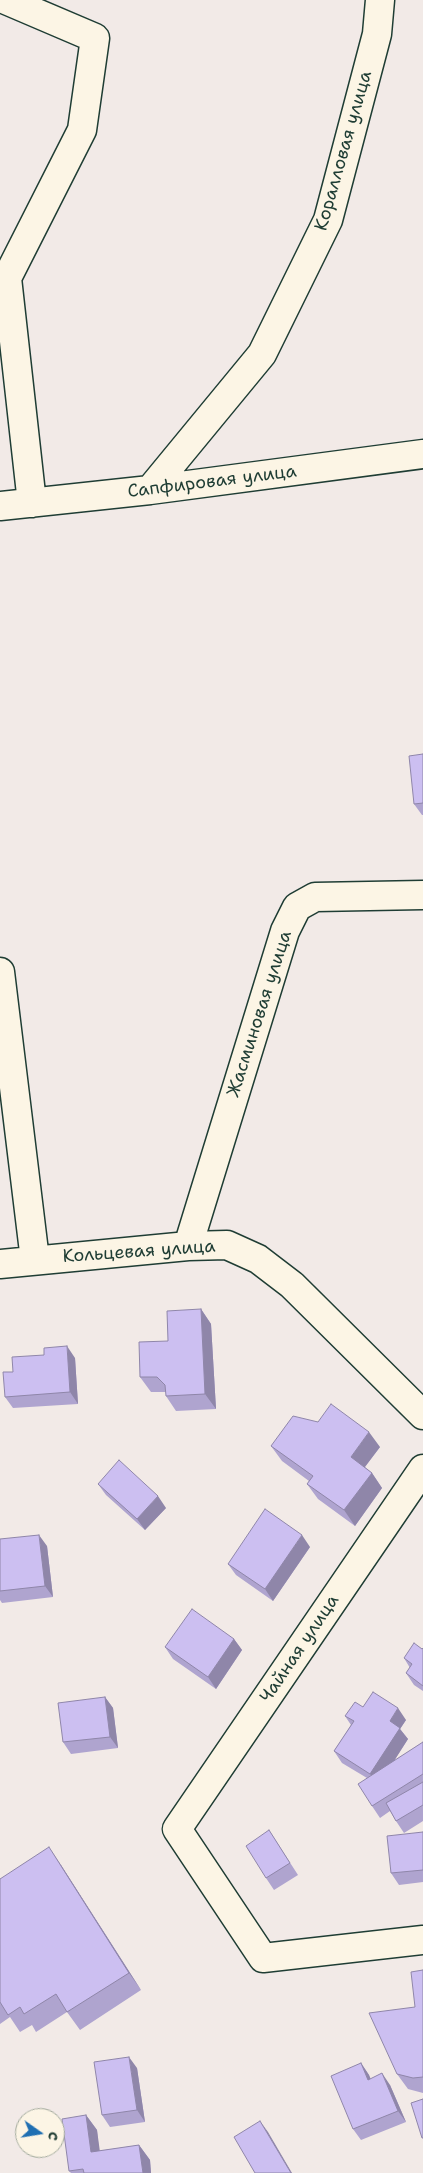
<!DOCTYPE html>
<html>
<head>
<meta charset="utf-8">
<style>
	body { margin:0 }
	#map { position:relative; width:423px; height:2173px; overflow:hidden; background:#f2eae7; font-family:"Shantell Sans",sans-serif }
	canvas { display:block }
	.north { position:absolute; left:15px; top:2108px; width:50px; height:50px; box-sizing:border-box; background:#fcf5e5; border:1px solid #a4ab9e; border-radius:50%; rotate:103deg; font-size:14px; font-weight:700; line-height:20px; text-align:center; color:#1f3d34 }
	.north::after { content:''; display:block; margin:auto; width:18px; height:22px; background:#1f6fb2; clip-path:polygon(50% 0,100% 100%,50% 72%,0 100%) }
</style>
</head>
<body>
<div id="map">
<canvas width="423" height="2173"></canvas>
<div class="north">С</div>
</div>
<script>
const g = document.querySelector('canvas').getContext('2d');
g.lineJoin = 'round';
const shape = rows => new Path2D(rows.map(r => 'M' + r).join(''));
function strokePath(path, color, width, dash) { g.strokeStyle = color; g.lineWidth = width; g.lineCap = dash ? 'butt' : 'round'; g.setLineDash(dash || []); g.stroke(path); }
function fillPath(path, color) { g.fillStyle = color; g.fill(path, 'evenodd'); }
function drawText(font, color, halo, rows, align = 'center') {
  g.font = font + ' "Shantell Sans",sans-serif'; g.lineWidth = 4; g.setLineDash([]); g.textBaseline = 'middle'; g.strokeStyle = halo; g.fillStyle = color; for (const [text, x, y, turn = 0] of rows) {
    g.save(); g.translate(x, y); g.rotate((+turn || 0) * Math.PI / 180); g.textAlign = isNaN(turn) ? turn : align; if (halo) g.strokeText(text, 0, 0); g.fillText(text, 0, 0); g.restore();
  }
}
const street = shape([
	[6,0,95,38,82,130,7,278,32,503],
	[150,490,262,354,328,220,377,34,380,0],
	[0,506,150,490,423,454],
	[0,972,35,1260],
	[188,1246,285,931,297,907,315,897,423,895],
	[0,1264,188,1246,227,1245,258,1259,292,1285,423,1415],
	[423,1469,177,1829,263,1958,423,1940]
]);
strokePath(street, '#1f3d34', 31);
strokePath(street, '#fcf5e5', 28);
fillPath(shape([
	[423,754,423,815,422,815,414,804],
	[201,1309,211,1324,216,1409,176,1411,166,1396,166,1392,151,1392,140,1377,168,1341],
	[44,1355,75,1358,78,1404,13,1408,5,1397,13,1372],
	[271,1446,380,1447,365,1467,372,1473,382,1488,355,1526,318,1499,307,1484,309,1481,282,1461],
	[98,1484,166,1508,145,1530,106,1495],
	[0,1539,47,1546,53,1597,2,1603,0,1600],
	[310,1547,273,1601,236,1575,228,1564],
	[234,1639,242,1650,216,1689,173,1659,165,1647],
	[423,1648,423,1691,414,1685,406,1673,410,1668,404,1658,422,1649],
	[105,1697,113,1708,118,1748,71,1754,63,1742],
	[363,1707,406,1720,400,1729,408,1739,394,1761,423,1742,423,1821,404,1833,396,1821,390,1811,380,1818,372,1806,367,1778,342,1763,334,1751,351,1725,345,1716],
	[269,1830,298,1875,274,1890,266,1878],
	[423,1832,423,1882,399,1885,391,1873],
	[61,1865,141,1990,80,2030,67,2012,36,2032,32,2025,20,2032,10,2017,0,2024,0,1879],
	[423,1970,423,2093,408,2089,397,2074,415,2007],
	[361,2063,369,2075,370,2079,390,2085,406,2122,361,2140,353,2129],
	[137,2068,145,2122,110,2127,102,2115],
	[86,2115,97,2130,99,2151,139,2145,150,2160,151,2173,71,2173,69,2171]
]), '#afa4cf');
fillPath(shape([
	[201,1309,211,1324,216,1409,205,1394],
	[67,1346,75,1358,78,1404,70,1392],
	[369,1432,380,1447,361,1472,351,1457],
	[372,1473,382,1488,355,1526,344,1510],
	[158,1496,166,1508,145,1530,137,1519],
	[39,1535,47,1546,53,1597,45,1586],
	[302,1535,310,1547,273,1601,265,1589],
	[234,1639,242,1650,216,1689,208,1677],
	[105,1697,113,1708,118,1748,110,1737],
	[398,1708,406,1720,400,1729,408,1739,378,1786,370,1774,390,1721],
	[49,1847,61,1865,141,1990,129,1973],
	[129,2057,137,2068,145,2122,137,2110],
	[361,2063,369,2075,376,2091,368,2080],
	[382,2073,390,2085,406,2122,398,2111],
	[86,2115,97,2130,102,2167,91,2152],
	[260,2121,268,2132,292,2173,291,2173],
	[139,2145,150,2160,151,2173,143,2173]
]), '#8f86a9');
const building = shape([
	[423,754,423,803,414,804,409,756,423,754],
	[201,1309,205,1394,166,1396,165,1385,157,1377,140,1377,139,1342,168,1341,167,1311,201,1309],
	[67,1346,70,1392,5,1397,3,1372,13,1372,12,1357,44,1355,44,1348,67,1346],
	[331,1404,369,1432,351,1457,372,1473,344,1510,307,1484,313,1476,271,1446,293,1416,318,1422,331,1404],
	[119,1460,158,1496,137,1519,98,1484,119,1460],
	[265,1509,302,1535,265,1589,228,1564,265,1509],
	[39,1535,45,1586,0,1591,0,1539,39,1535],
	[192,1609,234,1639,208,1677,165,1647,192,1609],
	[414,1643,422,1649,423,1648,423,1686,406,1673,412,1664,404,1658,414,1643],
	[373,1692,398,1708,390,1721,400,1728,370,1774,334,1751,354,1721,345,1716,355,1702,363,1707,373,1692],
	[105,1697,110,1737,63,1742,58,1703,105,1697],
	[423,1742,423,1774,372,1806,358,1784,423,1742],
	[423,1782,423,1805,396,1821,386,1803,423,1782],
	[269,1830,290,1863,266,1878,246,1846,269,1830],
	[423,1832,423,1870,391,1873,387,1836,423,1832],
	[49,1847,129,1973,67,2012,56,1994,24,2014,20,2007,8,2015,0,2002,0,1879,49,1847],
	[423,1970,423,2077,413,2078,397,2074,369,2013,415,2007,411,1972,423,1970],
	[129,2057,137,2110,102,2115,94,2062,129,2057],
	[361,2063,368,2080,382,2073,398,2111,353,2129,331,2076,361,2063],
	[423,2099,423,2138,422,2138,411,2103,423,2099],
	[86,2115,91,2152,139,2145,143,2173,84,2173,83,2169,69,2171,62,2119,86,2115],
	[260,2121,291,2173,255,2173,234,2137,260,2121]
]);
fillPath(building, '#ccbff1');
strokePath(building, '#8f86a9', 1);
drawText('18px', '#1f3d34', '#fcf5e5', [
	["Коралловая улица",344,151,-74],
	["Сапфировая улица",212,482,-7],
	["Жасминовая улица",260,1014,-72],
	["Кольцевая улица",139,1252,-4],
	["Чайная улица",300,1649,-56]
]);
</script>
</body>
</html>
